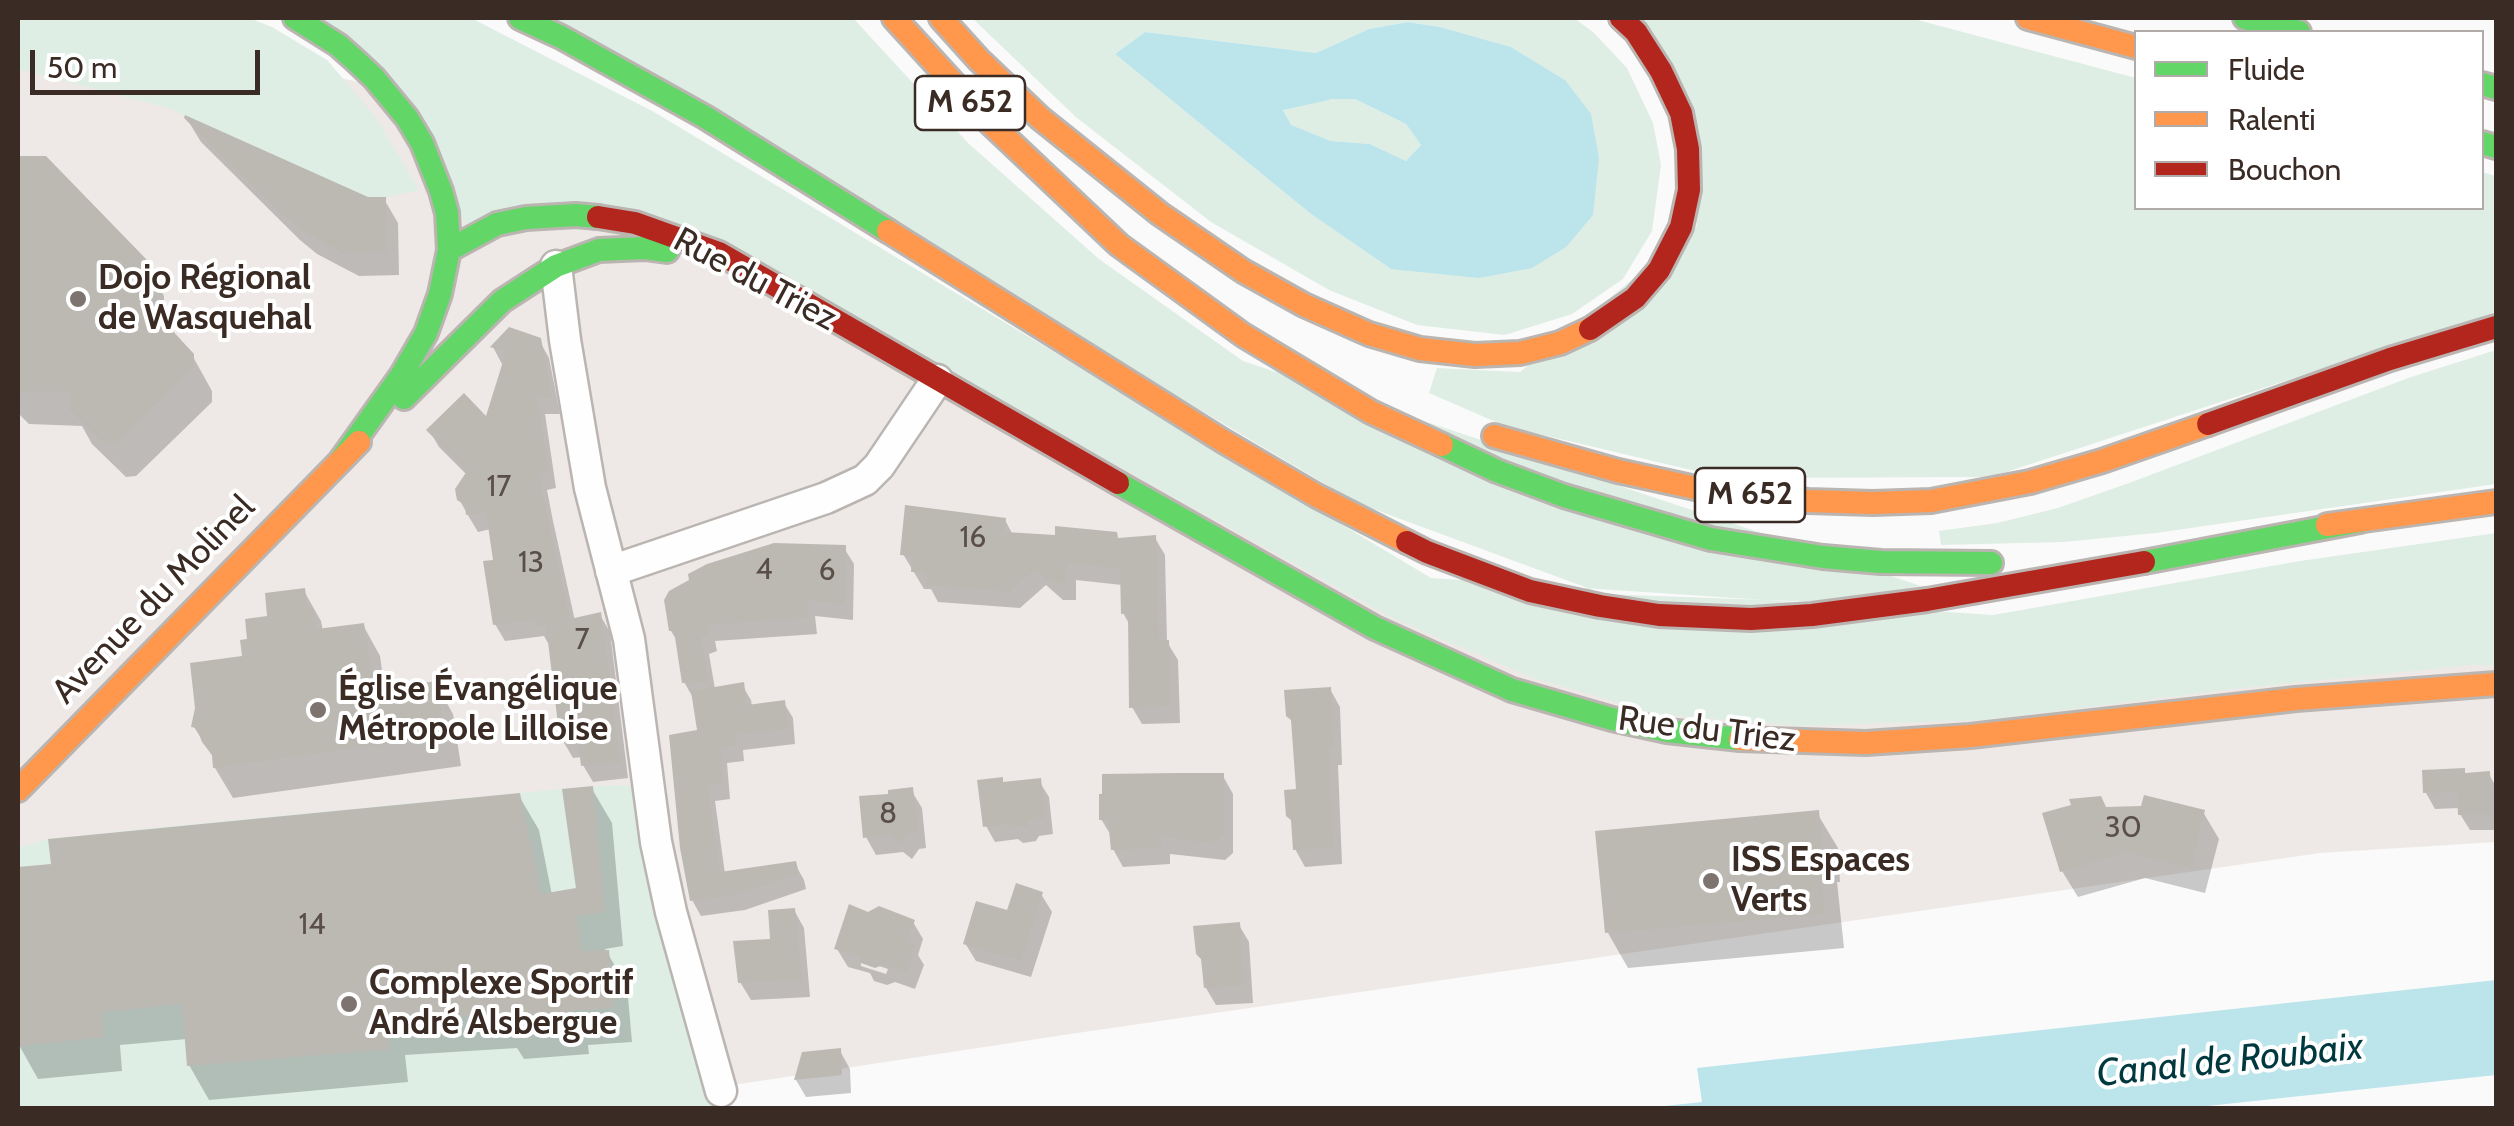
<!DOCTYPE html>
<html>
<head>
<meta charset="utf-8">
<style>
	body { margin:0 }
	#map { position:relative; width:2514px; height:1126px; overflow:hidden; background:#fafafa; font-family:Cabin,sans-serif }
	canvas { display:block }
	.frame { position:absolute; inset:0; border:20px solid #3a2c25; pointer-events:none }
	.legend { position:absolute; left:2134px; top:30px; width:350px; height:180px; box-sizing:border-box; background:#fff; border:2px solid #b0aba8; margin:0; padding:12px 18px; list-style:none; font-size:30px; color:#3a2c25 }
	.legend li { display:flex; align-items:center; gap:20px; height:50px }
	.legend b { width:50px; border:2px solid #b0aba8 }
	.scale { position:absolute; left:30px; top:50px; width:230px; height:45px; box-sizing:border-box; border:5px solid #3a2c25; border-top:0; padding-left:12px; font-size:30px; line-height:35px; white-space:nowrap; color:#3a2c25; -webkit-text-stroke:8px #fff; paint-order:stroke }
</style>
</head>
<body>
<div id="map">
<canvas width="2514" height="1126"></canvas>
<div class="frame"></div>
<ul class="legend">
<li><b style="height:12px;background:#63d668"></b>Fluide</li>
<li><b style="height:12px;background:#ff974d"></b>Ralenti</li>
<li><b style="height:12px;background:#b3261e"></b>Bouchon</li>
</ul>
<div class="scale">50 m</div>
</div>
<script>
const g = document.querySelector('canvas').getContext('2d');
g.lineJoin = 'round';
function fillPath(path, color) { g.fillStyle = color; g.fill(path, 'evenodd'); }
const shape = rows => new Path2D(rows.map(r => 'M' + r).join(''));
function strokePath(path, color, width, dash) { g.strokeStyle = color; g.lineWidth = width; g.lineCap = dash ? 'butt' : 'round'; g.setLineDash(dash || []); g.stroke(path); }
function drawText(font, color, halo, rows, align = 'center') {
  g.font = font + ' Cabin,sans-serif'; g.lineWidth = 8; g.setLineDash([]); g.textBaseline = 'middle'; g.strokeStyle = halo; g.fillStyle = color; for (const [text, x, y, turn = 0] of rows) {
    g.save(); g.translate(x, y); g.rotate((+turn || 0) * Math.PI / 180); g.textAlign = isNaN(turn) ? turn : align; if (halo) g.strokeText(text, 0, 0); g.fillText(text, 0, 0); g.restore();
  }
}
fillPath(shape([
	[18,18,542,116,1466,619,2496,656,2496,842,2320,853,1077,1033,581,1108,18,1108]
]), '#eee9e6');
fillPath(shape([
	[18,18,249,18,272,27,327,60,375,116,419,190,386,197,366,197,168,108,18,69],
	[316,18,471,18,654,112,1431,578,1993,615,2300,561,2496,533,2496,666,2473,665,2233,689,1984,720,1798,726,1656,714,1531,677,1394,619,701,235,467,224],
	[540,18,853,18,968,143,1099,259,1243,361,1921,586,1820,602,1604,594,1357,503],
	[972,18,1574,18,1593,32,1627,68,1653,123,1661,165,1652,231,1623,279,1572,314,1505,335,1417,325,1329,290,1211,222,1077,118],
	[1408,22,1440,27,1511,47,1565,80,1391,269,1311,214,1115,54,1145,32,1316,53,1369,29],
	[1642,18,1910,18,2136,78,2136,208,2482,208,2482,172,2496,176,2496,312,1991,477,1725,478,1505,426,1429,393,1437,368,1520,372,1697,226],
	[1333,99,1355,99,1406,124,1421,145,1406,161,1370,144,1331,141,1290,125,1283,109],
	[2496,350,2496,484,2156,533,2063,542,1941,545,1939,531,1997,523,2058,508,2129,483,2411,377],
	[636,785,652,907,713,1108,18,1108,18,848,48,839,172,826,593,786]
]), '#deeee5');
fillPath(shape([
	[1408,22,1440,27,1511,47,1565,80,1591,114,1599,158,1593,215,1566,247,1532,268,1479,278,1391,269,1311,214,1115,54,1145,32,1316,53,1369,29],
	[1333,99,1355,99,1406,124,1421,145,1406,161,1370,144,1331,141,1291,125,1283,110],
	[2496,980,2496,1075,2189,1108,1646,1108,1702,1102,1697,1068]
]), '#bbe4eb');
fillPath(shape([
	[187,119,368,200,384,199,398,223,399,275,359,276,317,254,300,240,201,142],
	[18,158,45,158,144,261,164,296,164,325,192,355,212,391,212,402,136,476,126,477,92,444,82,426,29,424,18,413],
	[539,340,549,358,560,414,545,414,556,488,547,490,553,521,575,621,600,615,610,632,628,778,593,782,583,765,582,757,573,758,563,741,551,642,548,643,544,636,505,641,495,624,496,562,491,529,478,532,469,517,459,499,467,475,439,447,429,430,487,420,505,365,502,364,493,347],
	[1005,520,1013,535,1119,540,1155,538,1165,555,1167,642,1178,660,1180,723,1142,724,1132,707,1131,627,1123,613,1122,585,1076,580,1076,600,1063,600,1046,585,1020,608,938,602,931,589,924,589,903,554],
	[844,548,854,564,853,620,815,616,817,634,715,641,717,651,709,654,715,689,742,685,751,700,752,707,784,703,793,718,795,744,743,750,744,761,727,763,730,799,715,801,725,874,795,864,804,880,806,889,745,910,701,916,692,900,700,732,695,701,684,682,678,642,671,631],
	[304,591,321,621,323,631,363,625,380,656,385,691,436,684,453,714,461,766,233,798,215,768,213,757,194,727,245,658,250,641,270,618],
	[1330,689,1340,707,1342,765,1338,765,1342,864,1305,867,1295,849,1298,791],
	[2464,771,2466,775,2489,774,2496,787,2496,830,2470,830,2460,814,2460,808,2435,809,2426,793],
	[1223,776,1233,794,1233,853,1225,860,1170,854,1170,864,1123,867,1113,849,1112,837,1101,819],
	[1039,781,1049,797,1053,834,1039,836,1036,841,1023,843,1018,839,995,842,986,826,1004,785],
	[592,789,612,823,623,946,605,949,627,986,632,1042,588,1045,589,1054,524,1059,517,1048,405,1055,408,1082,209,1100,189,1065,187,1039,120,1045,122,1071,38,1079,19,1045,18,870,519,796,539,830,552,895,578,890],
	[911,790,922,808,926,848,919,849,912,859,903,852,876,855,866,837,891,796],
	[2106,809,2203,812,2219,839,2205,893,2145,878,2078,897,2062,871],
	[1817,813,1838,848,1840,882,1837,882,1844,948,1628,968,1608,933],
	[1041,894,1052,912,1031,977,976,961,965,943],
	[794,910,804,928,810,997,751,1000,740,982],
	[868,914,913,922,923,939,918,955,924,965,915,989,895,982,887,985,874,981,870,973,848,967,837,949],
	[861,960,888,969,886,974,861,966],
	[1239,925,1249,942,1253,1003,1216,1005,1206,988],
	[840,1051,850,1069,851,1093,806,1097,796,1080]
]), '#0003');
fillPath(shape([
	[185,115,368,197,386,197,386,252,343,253,301,230,284,216,184,118],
	[18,156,46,156,146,259,145,301,194,354,194,367,116,443,104,443,69,409,69,392,18,391],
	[509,327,541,338,552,398,538,398,548,471,539,473,544,501,570,619,601,612,620,762,581,766,578,740,560,741,546,625,535,627,534,620,493,625,483,561,493,560,486,512,466,515,465,505,457,500,455,489,467,471,426,430,464,393,486,416,506,352,490,347],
	[905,505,1006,518,1005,532,1055,535,1055,526,1117,532,1118,538,1156,535,1159,640,1169,640,1171,706,1129,708,1128,613,1121,614,1120,569,1067,563,1067,583,1051,583,1035,569,1009,592,926,585,926,572,911,572,912,556,900,555],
	[774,543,846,545,845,604,807,600,809,618,707,625,709,634,701,637,708,682,682,683,674,631,669,631,664,600,669,591,689,580,688,574,707,564],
	[305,588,308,610,314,609,317,629,364,623,374,690,437,681,445,736,213,768,212,755,202,742,197,728,191,727,195,708,190,663,242,656,240,640,247,639,245,619,267,616,265,593],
	[744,682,747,705,785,700,788,729,736,735,736,746,720,748,723,784,708,785,720,872,796,861,799,874,735,895,690,901,680,848,669,735,697,730,691,691],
	[1331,687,1333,748,1329,748,1333,847,1293,850,1291,820,1286,816,1284,790,1296,789,1291,720,1286,716,1284,690],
	[2465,768,2465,773,2490,771,2492,815,2458,815,2457,792,2423,793,2422,770],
	[1177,773,1224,773,1224,834,1215,843,1161,837,1161,847,1111,850,1108,820,1099,820,1099,794,1102,794,1102,774],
	[1003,777,1003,782,1041,778,1045,818,1030,820,1027,826,1012,827,1007,824,983,827,977,780],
	[593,786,605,912,577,916,581,951,609,950,614,1008,570,1011,571,1020,502,1025,501,1014,387,1021,390,1049,187,1066,182,1004,102,1012,104,1037,18,1046,18,867,51,864,48,839,520,793,541,894,576,888,562,789],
	[913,787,918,831,909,832,901,843,891,835,863,838,859,796,888,794,888,790],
	[2144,795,2205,810,2191,868,2128,852,2060,872,2042,813,2071,805,2069,799,2101,796,2106,807,2141,806],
	[1819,810,1822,848,1819,848,1825,914,1605,933,1595,831],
	[1016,883,1043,892,1021,961,963,944,976,901,1007,910],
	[849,904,868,912,879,906,915,920,906,943,915,945,906,972,883,965,875,968,861,963,859,956,834,949],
	[795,908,802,980,738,983,733,941,770,939,768,910],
	[1240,922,1244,985,1204,988,1201,959,1196,954,1193,926],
	[841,1048,842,1075,794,1080,802,1052]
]), '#bcb8b2');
const street = shape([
	[556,266,565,340,590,488,629,639,656,842,671,912,721,1091],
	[611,571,826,498,865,480,879,466,937,380]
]);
const fast = shape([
	[295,18,338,45,356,61,374,78,407,118,422,143,441,191,447,213,449,250],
	[520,18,561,37,705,117,888,231],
	[2245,18,2299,32],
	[2482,84,2496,88],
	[2482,143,2496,147],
	[404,398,502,301,556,266,599,250,645,248,667,251],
	[1442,445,1497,471,1564,496,1711,539,1823,557,1881,562,1991,563],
	[341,460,401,376,426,333,440,294,449,250,497,224,526,218,576,215,598,217],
	[1118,483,1375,628,1512,690,1612,719,1667,731,1740,739],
	[2144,562,2360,521]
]);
const slow = shape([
	[894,18,988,121,1119,245,1243,335,1371,412,1442,445],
	[941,18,979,60,1040,118,1160,214,1243,271,1304,305,1369,334,1420,349,1475,355,1520,353,1560,343,1590,329],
	[2028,18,2136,47],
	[888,231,1223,441,1317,496,1407,542],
	[1494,436,1618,471,1700,489,1808,501,1873,503,1931,501,2030,482,2102,461,2208,424],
	[2327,525,2496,502],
	[1740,739,1866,743,1970,736,2296,699,2496,684],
	[18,790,359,442]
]);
const jam = shape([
	[598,217,635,223,719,253,1118,483],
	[1590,329,1635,298,1659,270,1681,227,1689,190,1688,149,1681,113,1661,71,1636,32,1621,18],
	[2208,424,2390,359,2496,327],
	[1407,542,1427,552,1530,591,1600,606,1659,615,1751,619,1812,615,1927,600,2144,562]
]);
strokePath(street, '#bbb5b1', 35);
strokePath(fast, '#bbb5b1', 28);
strokePath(slow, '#bbb5b1', 28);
strokePath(jam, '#bbb5b1', 28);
strokePath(street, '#fefefe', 30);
strokePath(fast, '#63d668', 22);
strokePath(slow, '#ff974d', 22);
strokePath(jam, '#b3261e', 22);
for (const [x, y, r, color] of [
	[78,299,10,"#7d7470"],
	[318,710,10,"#7d7470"],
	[1711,881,10,"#7d7470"],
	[349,1004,10,"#7d7470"]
]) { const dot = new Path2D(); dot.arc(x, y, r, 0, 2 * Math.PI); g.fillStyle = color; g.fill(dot); strokePath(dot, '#fff', 4); }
drawText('30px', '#5a4f48', null, [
	["17",499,487],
	["16",973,538],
	["13",531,563],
	["4",764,570],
	["6",827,571],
	["7",582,640],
	["8",888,814],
	["30",2123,828],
	["14",312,925]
]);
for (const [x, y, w] of [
	[970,103,110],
	[1750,495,110]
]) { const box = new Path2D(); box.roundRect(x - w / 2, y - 27, w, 54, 8); g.fillStyle = '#fff'; g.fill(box); strokePath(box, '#3a2c25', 2.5); }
drawText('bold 32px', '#3a2c25', null, [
	["M 652",970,103],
	["M 652",1750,495]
]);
drawText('bold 35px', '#3a2c25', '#fff', [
	["Dojo Régional",98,279],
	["de Wasquehal",98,319],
	["Église Évangélique",338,690],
	["Métropole Lilloise",338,730],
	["ISS Espaces",1731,861],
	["Verts",1731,901],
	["Complexe Sportif",369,984],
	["André Alsbergue",369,1024]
], 'left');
drawText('35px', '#3a2c25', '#fff', [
	["Rue du Triez",755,280,28],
	["Avenue du Molinel",154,600,-46],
	["Rue du Triez",1707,730,7]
]);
drawText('italic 38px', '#00383f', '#fff', [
	["Canal de Roubaix",2230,1061,-6]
]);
</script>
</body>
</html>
